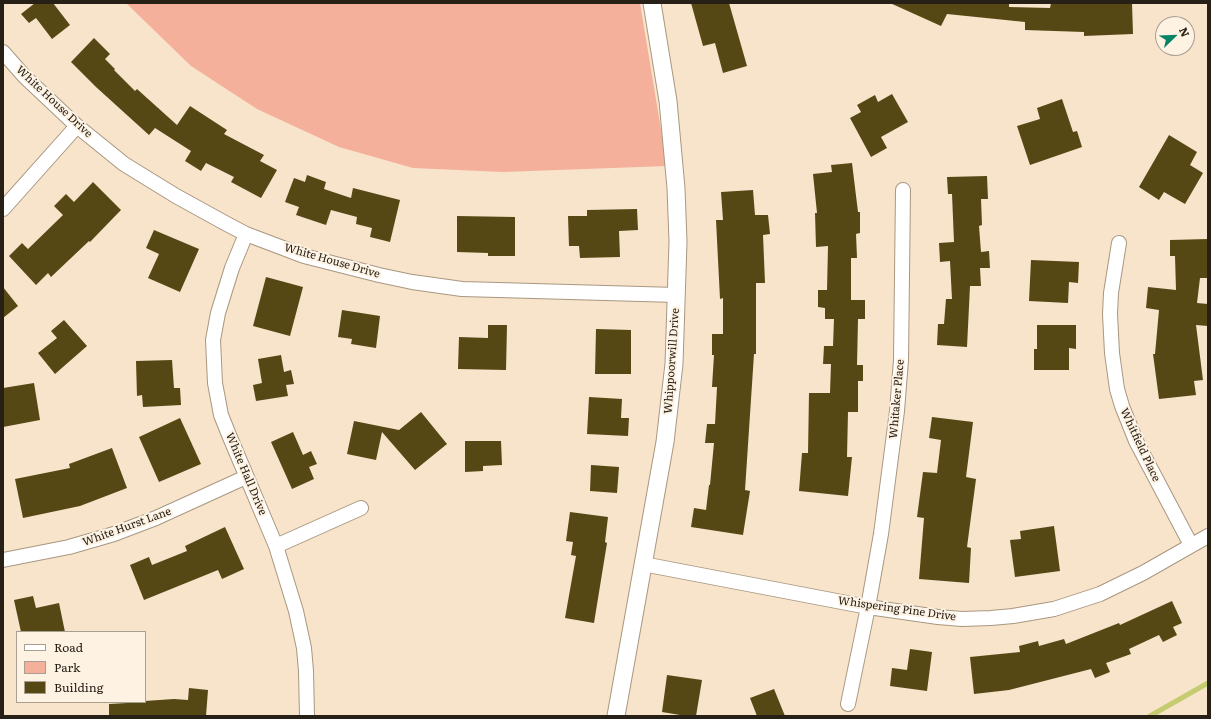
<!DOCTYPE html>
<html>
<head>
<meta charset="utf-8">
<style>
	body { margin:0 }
	#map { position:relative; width:1211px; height:719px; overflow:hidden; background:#f7e4cb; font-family:Literata,serif }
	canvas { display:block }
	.frame { position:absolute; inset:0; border:4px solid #272016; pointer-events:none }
	.legend { position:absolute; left:16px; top:631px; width:130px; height:72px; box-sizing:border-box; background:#fef2e3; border:1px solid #a89e91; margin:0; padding:5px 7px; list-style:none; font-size:12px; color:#272016 }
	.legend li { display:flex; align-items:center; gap:8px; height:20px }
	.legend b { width:20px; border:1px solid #a89e91 }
	.north { position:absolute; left:1155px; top:16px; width:40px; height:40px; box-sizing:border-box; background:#fef2e3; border:1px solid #a89e91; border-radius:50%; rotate:67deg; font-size:11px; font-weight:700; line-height:16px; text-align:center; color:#272016 }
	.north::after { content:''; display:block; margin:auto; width:14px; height:18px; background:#058566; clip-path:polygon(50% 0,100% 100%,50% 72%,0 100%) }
</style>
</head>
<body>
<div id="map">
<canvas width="1211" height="719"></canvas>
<div class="frame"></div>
<ul class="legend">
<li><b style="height:5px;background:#fff"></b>Road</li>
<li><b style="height:11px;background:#f5b09c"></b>Park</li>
<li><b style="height:11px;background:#564815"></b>Building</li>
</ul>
<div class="north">N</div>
</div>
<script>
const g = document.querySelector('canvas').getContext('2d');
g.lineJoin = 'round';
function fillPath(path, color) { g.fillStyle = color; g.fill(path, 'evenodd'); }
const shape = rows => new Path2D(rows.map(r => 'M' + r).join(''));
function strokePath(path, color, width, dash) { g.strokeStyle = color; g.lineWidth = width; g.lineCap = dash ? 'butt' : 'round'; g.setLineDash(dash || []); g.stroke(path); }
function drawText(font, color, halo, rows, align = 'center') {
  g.font = font + ' Literata,serif'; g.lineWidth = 4; g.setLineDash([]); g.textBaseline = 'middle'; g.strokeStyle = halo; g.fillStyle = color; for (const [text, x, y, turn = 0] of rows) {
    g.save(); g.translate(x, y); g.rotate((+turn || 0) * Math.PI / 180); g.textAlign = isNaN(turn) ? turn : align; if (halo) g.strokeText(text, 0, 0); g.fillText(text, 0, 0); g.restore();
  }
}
fillPath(shape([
	[126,3,640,3,667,166,503,172,413,168,339,147,257,109,191,66]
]), '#f5b09c');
strokePath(shape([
	[1150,716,1208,683]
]), '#c5cc70', 5);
fillPath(shape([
	[35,3,53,3,70,25,52,39,36,18,29,23,21,14],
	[691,3,729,3,747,66,723,73,715,43,703,46],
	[890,3,1009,3,1009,7,1050,8,1051,3,1132,3,1133,34,1084,36,1084,32,1025,30,1025,22,947,14,941,26],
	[94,38,110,54,105,59,115,69,114,70,135,91,137,89,177,125,190,106,227,130,224,134,264,155,260,161,277,170,261,198,231,182,234,177,206,163,201,171,185,161,191,151,155,128,149,135,96,87,71,62],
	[892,94,908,122,881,137,887,148,871,157,850,118,861,112,857,105,875,95,878,102],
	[1062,99,1073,132,1077,131,1082,147,1030,165,1017,126,1040,119,1037,108],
	[1169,135,1197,152,1190,165,1203,173,1185,204,1164,192,1159,200,1139,187],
	[852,163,858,212,860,212,860,233,856,234,857,258,851,258,851,300,865,300,865,319,858,319,857,365,863,365,863,381,858,381,858,412,848,412,847,457,852,457,848,496,799,491,802,453,808,453,809,393,830,393,831,364,823,364,824,346,833,346,834,319,825,319,825,308,818,307,818,290,827,290,828,246,816,247,815,213,817,213,813,174,832,172,831,165],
	[307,175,326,182,324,189,351,198,353,188,400,200,390,242,370,237,372,228,356,224,357,217,331,210,326,225,296,215,299,207,285,202,294,178,305,182],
	[987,176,988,199,981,199,982,225,979,226,981,252,989,251,990,268,980,268,981,286,970,286,967,347,937,345,938,324,944,324,946,299,952,299,950,261,940,262,939,243,954,242,952,194,948,194,947,177],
	[93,182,121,210,90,242,89,241,51,277,48,273,36,285,9,256,22,243,28,249,63,215,54,206,66,194,74,202],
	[753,190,755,215,768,215,770,234,763,235,765,283,756,283,756,354,754,354,745,490,750,491,743,535,691,527,694,508,706,510,709,485,710,485,714,443,705,443,707,424,715,424,717,387,712,387,714,355,712,355,712,334,723,334,723,298,720,299,716,220,723,220,721,192],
	[637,209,638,230,619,231,620,257,580,258,579,246,569,246,568,216,587,216,587,210],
	[457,216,515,217,515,256,488,256,488,253,457,252],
	[154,230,199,249,180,292,148,278,159,254,146,248],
	[1208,239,1208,278,1200,278,1197,303,1208,304,1208,326,1196,325,1203,380,1194,381,1196,395,1159,399,1153,354,1155,354,1159,310,1146,308,1148,287,1176,290,1175,256,1170,256,1170,240],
	[1031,260,1079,262,1078,283,1069,282,1068,303,1029,301],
	[266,277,303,287,290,336,253,326],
	[3,287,18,306,3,318],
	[342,310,380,316,376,348,351,344,352,339,338,337],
	[64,320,87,346,55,374,38,353,57,338,51,331],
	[488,325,507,325,506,370,458,369,459,337,488,338],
	[1037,325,1076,325,1076,349,1069,348,1069,370,1034,370,1034,349,1037,349],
	[596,329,631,330,631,374,595,374],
	[281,355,284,372,291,370,294,384,286,385,288,396,256,401,253,385,262,383,258,359],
	[172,360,174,388,180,388,181,405,143,407,142,395,137,396,136,361],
	[34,383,40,420,3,427,3,388],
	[589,397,622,399,621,418,629,418,628,436,587,434],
	[421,412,447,444,415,470,382,432,376,460,347,454,354,421,399,430],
	[932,417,973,422,966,477,976,479,967,547,971,548,969,583,919,579,924,518,917,517,923,472,937,473,941,440,929,438],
	[180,418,201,464,159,482,139,437],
	[293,432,303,455,311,451,317,464,309,467,314,479,292,489,271,442],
	[465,441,501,441,502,465,483,466,483,471,465,472],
	[112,448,127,488,80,506,23,518,15,479,70,468,69,464],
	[591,465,619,467,617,493,590,491],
	[570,512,608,517,605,542,607,543,594,623,565,618,576,556,571,555,573,542,566,541],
	[1054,526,1060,571,1015,577,1010,540,1021,539,1020,531],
	[225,527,244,569,222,579,218,570,144,600,130,565,149,557,152,565,187,551,185,546],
	[33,596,36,608,59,603,65,632,21,632,14,600],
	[1172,601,1182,623,1173,627,1177,635,1163,642,1159,635,1129,649,1131,654,1106,663,1110,672,1095,678,1091,669,1009,690,974,694,970,657,1020,652,1019,646,1038,641,1039,646,1064,639,1066,644,1119,623,1120,625],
	[910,649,932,652,927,691,890,686,892,668,907,670],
	[667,675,702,680,696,716,686,716,662,712],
	[189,688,208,690,206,716,109,716,109,704,145,702,145,701,174,699,188,700],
	[774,689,785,716,757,716,750,698]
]), '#564815');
const minor = shape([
	[3,52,25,77,77,126,124,164,176,196,225,223,246,234,304,256,379,275,412,282,462,289,677,295],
	[3,209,77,126],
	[246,234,232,268,218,313,213,340,215,383,221,415,229,435,276,546,296,611,304,648,306,671,307,716],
	[1119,243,1111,293,1110,314,1112,353,1117,389,1122,406,1136,441,1191,545],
	[276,546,361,508],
	[3,560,69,547,114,534,156,518,246,477],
	[643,564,868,607,938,617,962,619,991,618,1013,616,1054,609,1100,594,1143,573,1208,536],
	[848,704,868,607,881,534,897,411,901,360,903,190]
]);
const tertiary = shape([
	[616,716,665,442,674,364,678,242,676,188,668,101,652,3]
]);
strokePath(minor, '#a99780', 16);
strokePath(tertiary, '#a99780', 19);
strokePath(minor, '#fff', 14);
strokePath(tertiary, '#fff', 17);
drawText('11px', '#272016', '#fef2e3', [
	["White House Drive",54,102,43],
	["White House Drive",332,261,16],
	["Whippoorwill Drive",672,361,-86],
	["Whitaker Place",897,399,-85],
	["Whitfield Place",1140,445,65],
	["White Hall Drive",246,474,67],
	["White Hurst Lane",127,527,-20],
	["Whispering Pine Drive",897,609,8]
]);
</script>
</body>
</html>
